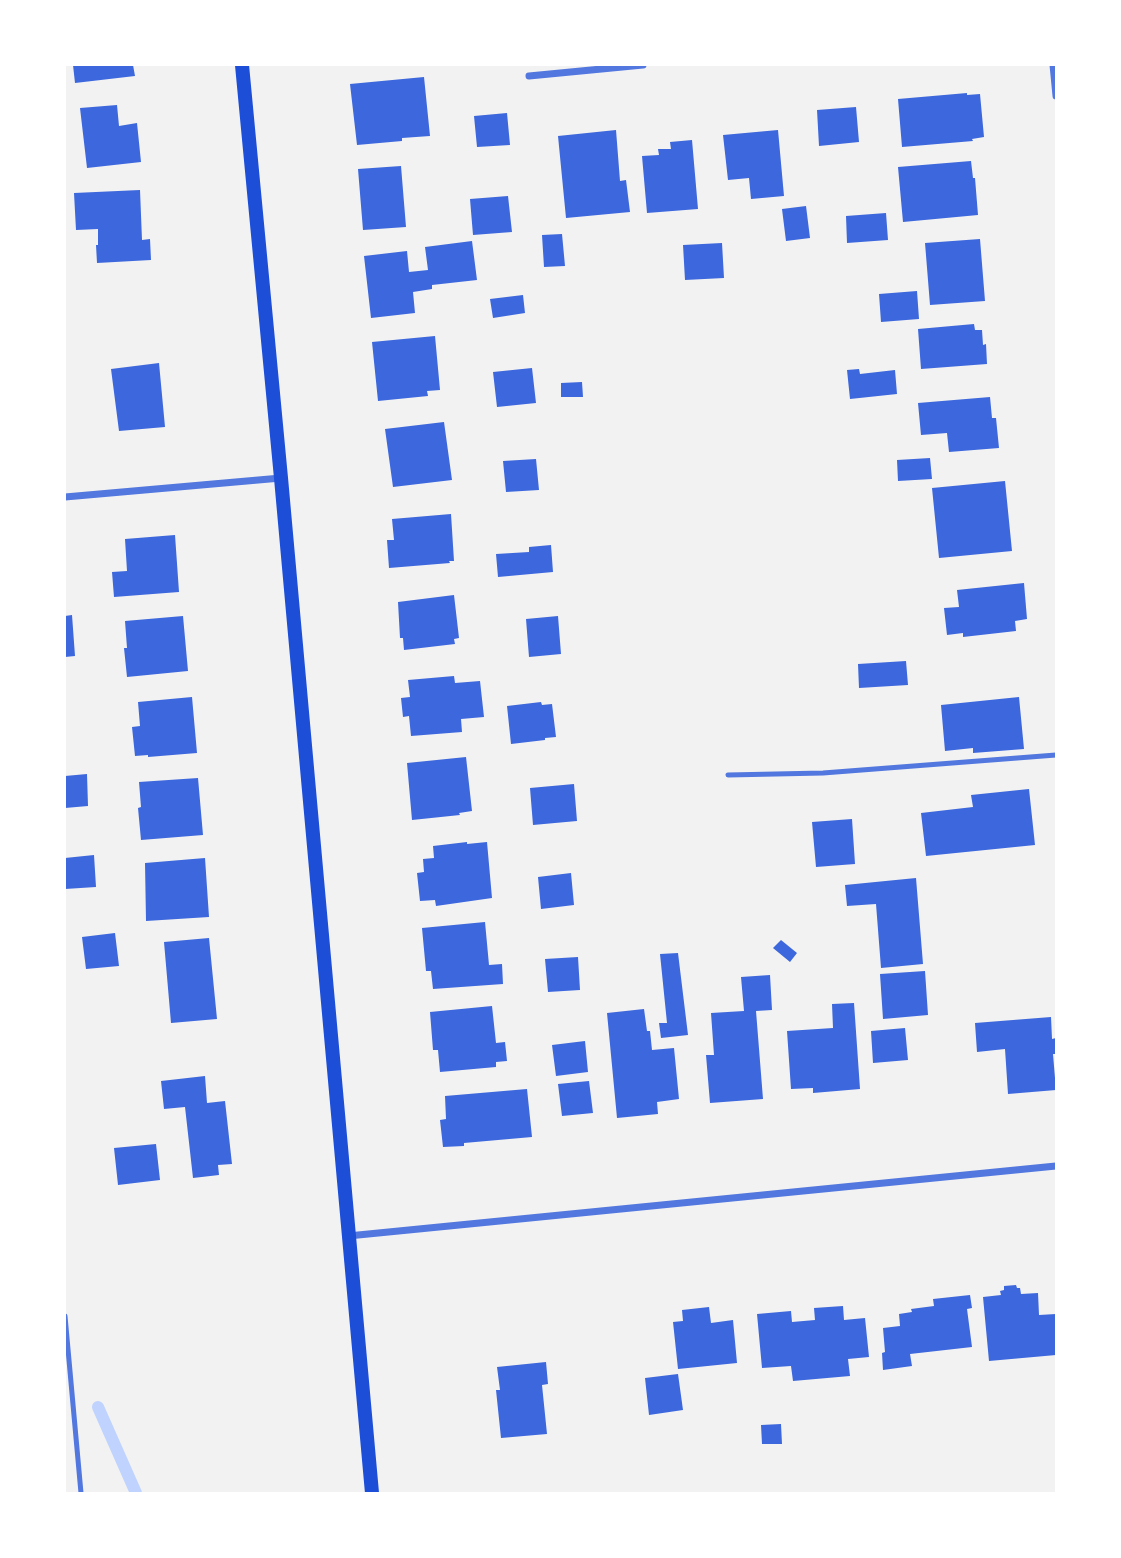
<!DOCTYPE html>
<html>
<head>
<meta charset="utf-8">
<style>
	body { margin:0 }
	#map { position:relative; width:1121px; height:1558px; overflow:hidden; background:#f2f2f2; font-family:"DejaVu Sans",sans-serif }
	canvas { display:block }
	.frame { position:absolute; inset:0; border:66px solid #fff; pointer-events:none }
</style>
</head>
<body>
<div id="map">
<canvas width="1121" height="1558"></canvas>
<div class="frame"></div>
</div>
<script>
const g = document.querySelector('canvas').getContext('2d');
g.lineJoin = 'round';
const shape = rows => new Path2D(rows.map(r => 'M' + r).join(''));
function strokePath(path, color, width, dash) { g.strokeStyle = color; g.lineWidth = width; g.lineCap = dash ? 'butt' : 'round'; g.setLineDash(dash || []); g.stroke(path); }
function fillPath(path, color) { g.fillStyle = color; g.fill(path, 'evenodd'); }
strokePath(shape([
	[98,1407,136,1493]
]), '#bfd3fe', 12);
fillPath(shape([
	[73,65,133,65,135,76,75,83],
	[424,77,430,136,402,138,402,141,357,145,350,84],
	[967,93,967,95,980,94,984,137,972,139,973,141,902,147,898,99],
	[117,105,119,126,137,123,141,162,87,168,80,108],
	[856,107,859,142,819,146,817,110],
	[507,113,510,145,477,147,474,116],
	[616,130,620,181,626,180,630,212,566,218,558,136],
	[778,130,784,196,751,199,749,178,728,180,723,135],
	[692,140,698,209,647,213,642,156,659,155,658,149,671,149,670,142],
	[971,161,973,178,975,178,978,215,903,222,898,167],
	[401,166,406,227,363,230,358,169],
	[140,190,142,240,150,239,151,260,97,263,96,245,98,245,98,229,76,230,74,193],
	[508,196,512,232,473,235,470,199],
	[806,206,810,238,786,241,782,209],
	[886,213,888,240,847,243,846,216],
	[562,234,565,266,544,267,542,235],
	[980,239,985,301,930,305,925,243],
	[472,241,477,280,432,285,432,289,413,292,415,313,371,318,364,256,407,251,409,272,428,270,425,247],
	[722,243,724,278,685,280,683,245],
	[917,291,919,319,881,322,879,294],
	[523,295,525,313,493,318,490,299],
	[974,324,975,330,982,330,983,345,986,344,987,364,921,369,918,329],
	[435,336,440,390,427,391,428,396,378,401,372,342],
	[159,363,165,427,119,431,111,369],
	[532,368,536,403,497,407,493,372],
	[859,369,860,374,895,370,897,394,850,399,847,370],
	[582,382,583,397,561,397,561,383],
	[990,397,992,418,996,418,999,448,949,452,947,433,921,435,918,403],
	[444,422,452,480,393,487,385,429],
	[930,458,932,479,898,481,897,460],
	[536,459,539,490,506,492,503,461],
	[1005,481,1012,551,939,558,932,488],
	[451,514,454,561,449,561,450,563,389,568,387,540,394,540,392,519],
	[175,535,179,592,114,597,112,572,127,571,125,539],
	[551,545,553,572,498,577,496,554,529,552,529,547],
	[1024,583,1027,619,1015,621,1016,631,963,637,963,633,947,635,944,608,959,607,957,590],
	[454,595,459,638,454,639,455,644,404,650,403,638,400,638,398,602],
	[72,615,75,656,65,657,65,616],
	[183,616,188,671,127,677,124,648,127,648,125,621],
	[558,616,561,654,529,657,526,619],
	[906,661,908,685,859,688,858,664],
	[454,676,455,683,480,681,484,717,461,719,462,732,411,736,409,716,403,717,401,698,410,697,408,680],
	[192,697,197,753,148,757,148,755,135,756,132,727,140,726,138,702],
	[1019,697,1024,749,973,753,973,748,945,751,941,705],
	[541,702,542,705,552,704,556,737,545,738,545,740,511,744,507,706],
	[466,757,472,811,459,813,460,815,412,820,407,763],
	[87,774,88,806,65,808,65,776],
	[198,778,203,835,141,840,138,808,141,807,139,782],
	[574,784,577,821,533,825,530,788],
	[1029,789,1035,845,926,856,921,813,973,807,971,795],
	[852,819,855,864,816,867,812,822],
	[467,842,467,844,487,842,492,898,436,906,435,900,420,901,417,873,424,872,423,859,434,858,433,846],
	[94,855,96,887,65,889,65,858],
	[205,858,209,917,146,921,145,863],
	[571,873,574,905,541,909,538,877],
	[916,878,923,964,881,968,876,904,847,906,845,885],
	[485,922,489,965,502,964,503,984,433,989,431,971,426,971,422,928],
	[115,933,119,966,86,969,82,937],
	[209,938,217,1019,171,1023,164,942],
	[781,940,797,953,790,962,773,948],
	[678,953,688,1035,661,1038,659,1023,667,1023,660,954],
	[578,957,580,990,548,992,545,959],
	[925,971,928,1015,883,1019,880,974],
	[770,975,772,1010,756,1011,763,1099,710,1103,706,1055,714,1055,711,1013,744,1011,741,977],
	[854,1003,860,1089,813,1093,813,1088,791,1089,787,1031,833,1028,832,1004],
	[492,1006,496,1043,505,1042,507,1061,496,1062,496,1067,440,1072,438,1050,433,1050,430,1012],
	[644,1009,647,1031,650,1031,652,1050,674,1048,679,1099,657,1102,658,1114,617,1118,607,1013],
	[1051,1017,1052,1039,1056,1038,1056,1054,1053,1054,1056,1090,1008,1094,1005,1049,977,1052,975,1023],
	[905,1028,908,1060,873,1063,871,1031],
	[585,1041,588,1072,556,1076,552,1045],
	[205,1076,207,1103,225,1101,232,1164,218,1165,219,1175,193,1178,185,1107,164,1109,161,1081],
	[589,1081,593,1113,562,1116,558,1084],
	[527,1089,532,1137,464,1143,464,1146,443,1147,440,1120,446,1119,445,1096],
	[156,1144,160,1180,118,1185,114,1148],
	[1016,1285,1017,1288,1020,1288,1021,1294,1038,1293,1039,1315,1056,1314,1056,1355,989,1361,983,1297,1001,1295,1000,1291,1004,1290,1004,1286],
	[970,1295,972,1308,967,1309,972,1347,910,1354,912,1366,883,1370,882,1353,885,1352,883,1328,900,1326,899,1314,912,1312,911,1309,934,1306,933,1299],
	[843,1306,844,1320,865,1318,869,1357,848,1359,850,1376,793,1381,791,1366,762,1368,757,1314,791,1311,792,1322,815,1320,814,1308],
	[709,1307,711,1323,733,1320,737,1363,678,1369,673,1322,683,1321,682,1310],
	[546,1362,548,1384,542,1385,547,1434,501,1438,496,1390,500,1390,497,1367],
	[678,1374,683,1410,649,1415,645,1378],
	[781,1424,782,1444,762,1444,761,1425]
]), '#3d67dc');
strokePath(shape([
	[728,775,823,773,1056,755],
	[65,1316,81,1493]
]), '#5277de', 5);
strokePath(shape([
	[1053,65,1056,96],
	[529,76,643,65],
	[65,497,281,478],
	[348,1236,1056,1166]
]), '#5277de', 7);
strokePath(shape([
	[242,65,281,478,372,1493]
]), '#1d4ed8', 14);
</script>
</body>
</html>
